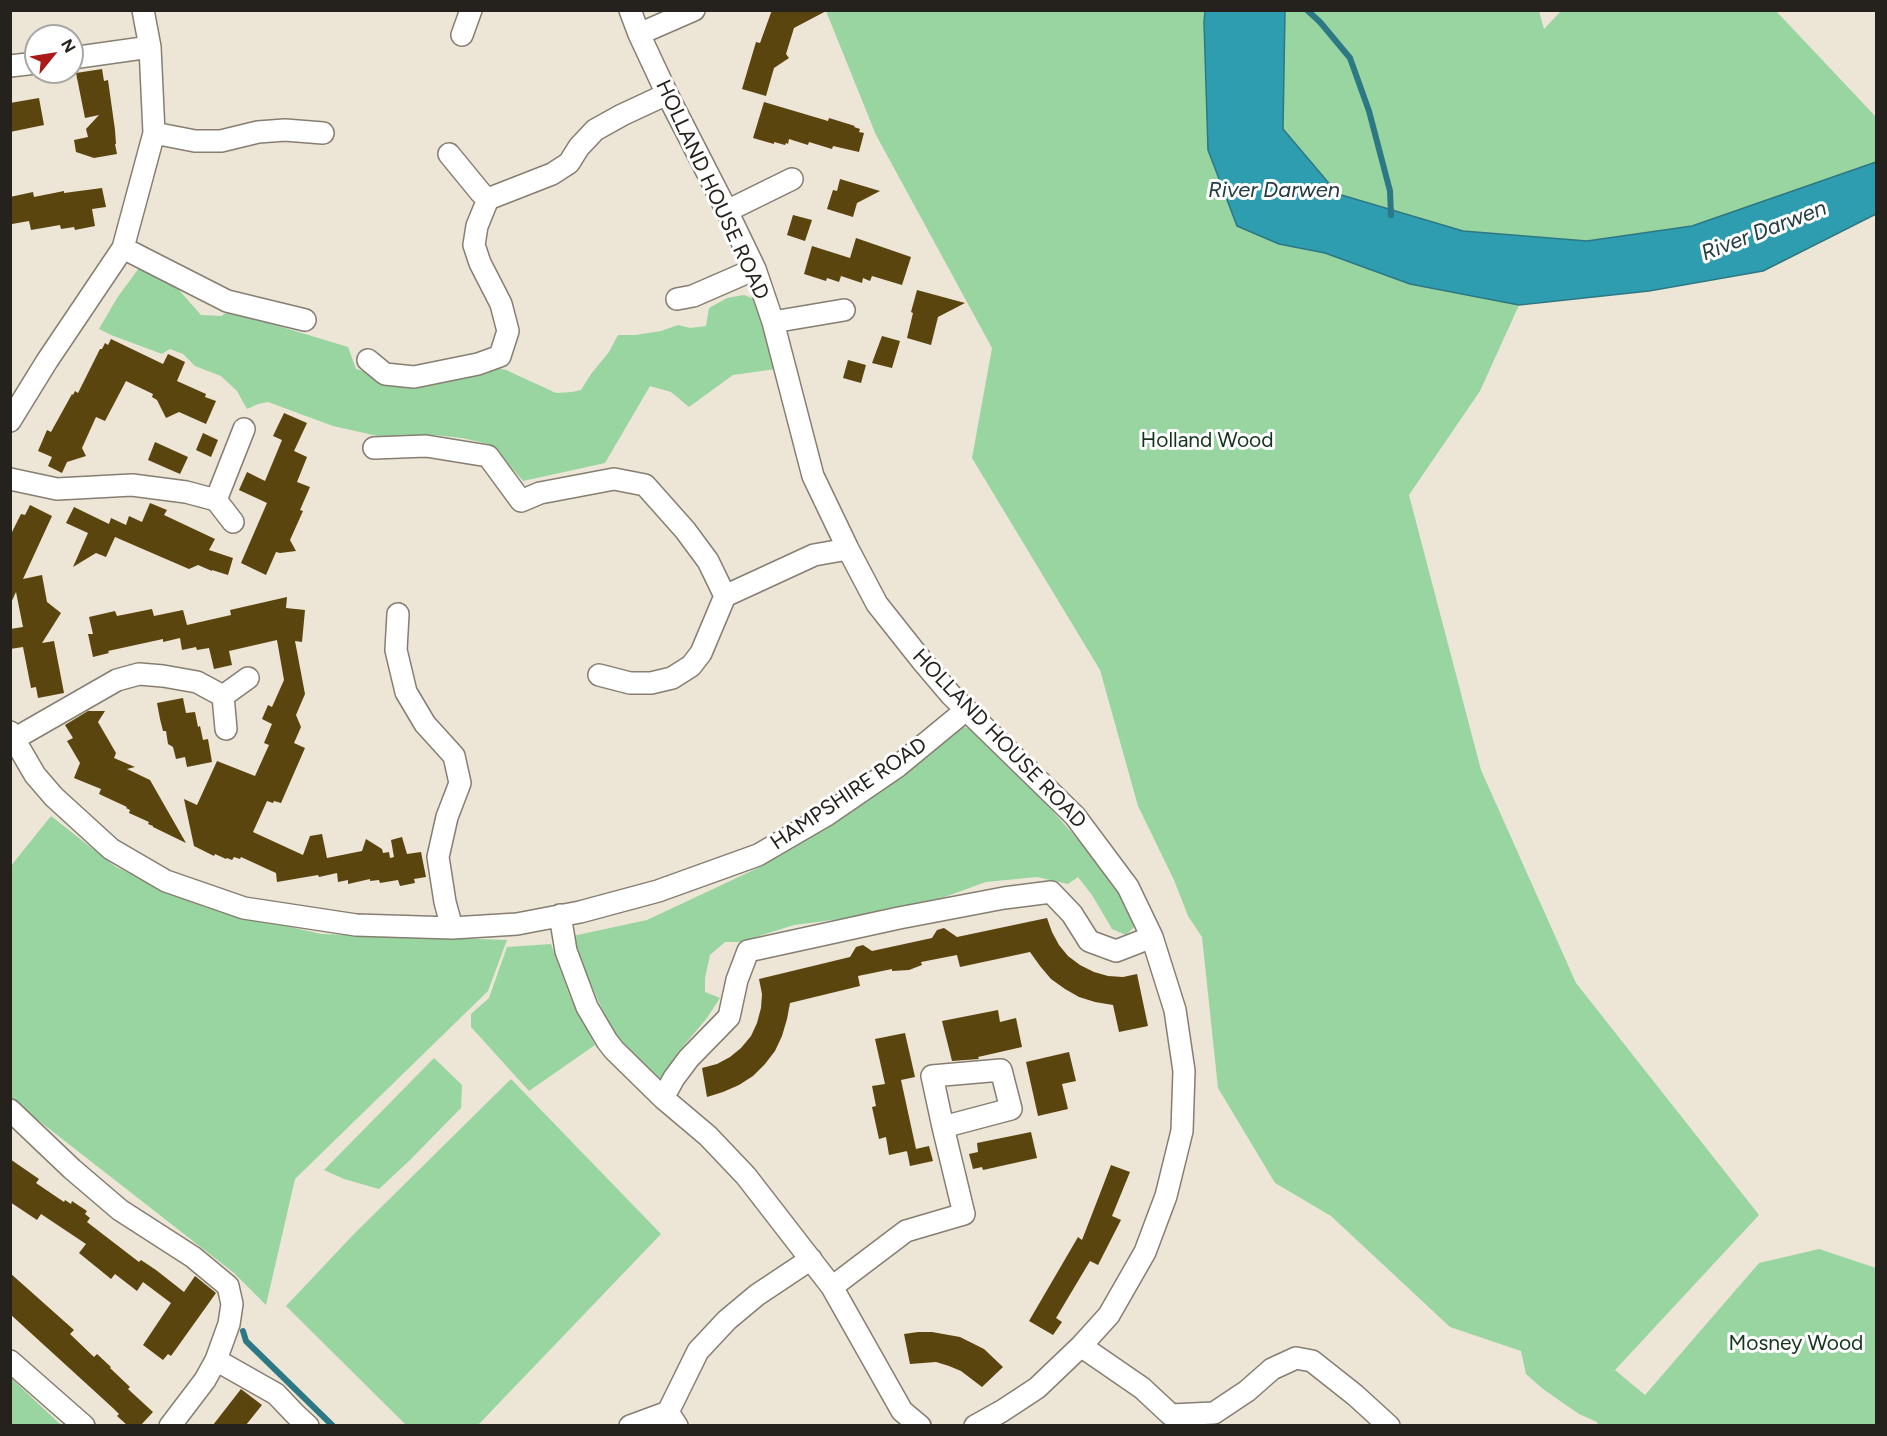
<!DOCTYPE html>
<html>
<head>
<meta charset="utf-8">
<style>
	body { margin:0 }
	#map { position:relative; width:1887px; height:1436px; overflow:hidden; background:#ede5d6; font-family:Figtree,sans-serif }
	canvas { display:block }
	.frame { position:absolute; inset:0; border:12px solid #25221d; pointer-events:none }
	.north { position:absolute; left:24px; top:24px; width:60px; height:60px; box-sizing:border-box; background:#fff; border:2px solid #a8a7a5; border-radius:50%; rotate:60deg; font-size:16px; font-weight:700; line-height:24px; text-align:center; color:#25221d }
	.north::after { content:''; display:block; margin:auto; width:21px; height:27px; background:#ab1919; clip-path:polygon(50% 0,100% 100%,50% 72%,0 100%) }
</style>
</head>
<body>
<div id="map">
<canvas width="1887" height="1436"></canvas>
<div class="frame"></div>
<div class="north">N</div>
</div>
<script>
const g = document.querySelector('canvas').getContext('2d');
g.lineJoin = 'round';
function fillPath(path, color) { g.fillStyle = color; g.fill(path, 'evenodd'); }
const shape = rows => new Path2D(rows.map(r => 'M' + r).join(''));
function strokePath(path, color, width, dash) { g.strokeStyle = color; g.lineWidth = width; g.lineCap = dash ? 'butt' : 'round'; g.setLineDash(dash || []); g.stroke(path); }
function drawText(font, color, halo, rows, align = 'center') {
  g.font = font + ' Figtree,sans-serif'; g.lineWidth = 6; g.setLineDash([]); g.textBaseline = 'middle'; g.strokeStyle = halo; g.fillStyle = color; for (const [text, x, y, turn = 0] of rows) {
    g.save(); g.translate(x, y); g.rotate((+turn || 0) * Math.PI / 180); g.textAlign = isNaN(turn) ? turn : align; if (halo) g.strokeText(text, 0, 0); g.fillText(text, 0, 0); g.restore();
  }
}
fillPath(shape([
	[826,11,1205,11,1204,22,1208,150,1279,244,1325,253,1410,284,1519,305,1480,391,1409,495,1481,770,1576,983,1759,1215,1615,1370,1645,1395,1759,1263,1819,1249,1876,1268,1876,1425,1598,1425,1597,1422,1579,1414,1543,1389,1526,1374,1521,1351,1450,1327,1331,1216,1275,1183,1218,1088,1202,937,1188,916,1174,880,1138,806,1100,670,972,458,992,348,876,135],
	[1285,11,1539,11,1544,29,1561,11,1776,11,1876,117,1876,162,1692,226,1587,241,1463,231,1338,194,1283,129],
	[139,268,160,277,178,289,201,315,221,316,229,311,348,347,356,369,414,387,444,383,492,367,506,370,556,393,572,392,581,390,591,374,609,352,618,335,635,335,661,331,678,325,690,328,706,326,709,308,727,298,744,295,754,299,762,313,776,369,733,375,689,407,671,392,650,386,605,463,523,481,505,460,488,444,462,438,434,435,391,439,333,426,268,402,258,404,247,409,237,391,221,376,195,366,183,354,170,349,162,354,111,335,99,329,117,298],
	[965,727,985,736,1074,835,1116,885,1137,924,1126,935,1112,929,1092,895,1078,877,1068,884,1037,877,986,882,939,899,899,918,886,914,848,918,794,925,740,942,725,942,710,955,705,978,705,992,720,998,707,1018,680,1050,657,1083,611,1029,589,980,573,936,647,920,760,867,905,768,946,735],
	[51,816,116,867,205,907,321,934,507,940,488,991,295,1179,266,1305,234,1273,11,1099,10,867],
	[551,944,569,994,595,1045,529,1091,471,1027,471,1014,489,998,507,947],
	[434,1058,462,1085,461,1108,410,1160,379,1189,344,1179,324,1170],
	[511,1079,661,1234,478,1425,406,1425,286,1306,353,1235],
	[11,1378,61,1425,11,1425]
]), '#99d5a0');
const water = shape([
	[1205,11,1285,11,1283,129,1338,194,1463,231,1587,241,1692,226,1876,162,1876,214,1763,271,1649,291,1519,305,1410,284,1325,253,1279,244,1237,226,1208,150,1204,22,1205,11]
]);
fillPath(water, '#2f9db0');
strokePath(water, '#2c7884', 1.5);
strokePath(shape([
	[1307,10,1320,22,1350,58,1369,111,1390,191,1391,215],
	[243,1331,246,1341,333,1426]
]), '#2c7884', 6);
fillPath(shape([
	[772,10,828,10,794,28,786,54,789,58,774,68,766,96,742,89,756,42,760,43],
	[102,69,104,81,108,80,115,130,116,144,115,144,117,154,94,158,76,152,74,140,88,137,86,129,99,115,85,118,76,73],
	[39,98,44,125,10,132,10,103],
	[764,102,828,121,829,118,855,126,854,127,860,129,859,132,864,133,859,152,833,146,832,149,809,142,808,145,789,139,788,144,786,143,785,145,774,142,774,144,753,138],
	[840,179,880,191,857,203,853,217,827,209,833,190,837,191],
	[102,188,106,207,92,209,95,226,75,230,74,227,61,229,60,225,31,230,29,221,12,224,10,197,33,192,34,197,64,191,64,193],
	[793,215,812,220,805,241,787,235],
	[856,238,911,257,902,285,872,276,870,281,863,278,862,283,841,276,839,282,827,278,826,281,804,274,812,246,850,258],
	[917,290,965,303,938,317,931,345,907,338,913,313,911,312],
	[882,336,900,341,892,368,872,363],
	[111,339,163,364,168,354,185,362,177,381,206,394,205,397,216,401,206,424,179,412,166,418,157,400,152,397,153,394,126,381,105,421,96,417,82,448,86,456,67,462,62,473,48,466,52,457,38,451,47,430,51,432,72,394,73,395,75,391,78,393,100,349,102,349,105,343,108,345],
	[848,360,866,365,861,383,843,378],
	[284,413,307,423,294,451,307,457,297,482,310,487,300,510,303,511,290,540,296,551,280,553,276,552,266,575,241,563,267,503,239,490,247,472,265,481,282,440,273,436],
	[203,433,218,440,211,457,196,450],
	[155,442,188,457,180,474,148,460],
	[150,503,167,510,164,515,215,539,209,550,233,558,228,575,212,570,212,571,198,565,189,569,115,537,106,557,96,553,73,567,88,533,66,523,74,507,109,524,111,518,126,525,129,516,142,522],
	[30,505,52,516,23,579,42,575,47,602,61,613,42,643,54,641,64,693,38,698,36,687,31,688,23,647,10,649,10,629,23,627,16,592,10,605,10,536,21,514,25,515],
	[287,597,286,608,305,610,302,642,295,641,305,694,296,715,301,727,294,743,305,748,281,803,274,801,273,803,267,801,253,832,303,855,310,836,322,834,327,858,362,851,366,839,382,849,383,853,389,852,390,858,394,857,391,840,402,837,407,854,421,852,426,877,414,879,415,883,400,886,398,880,380,883,379,880,370,881,370,879,348,884,348,880,338,882,337,873,319,877,318,875,277,882,276,873,241,857,240,859,234,857,232,860,227,858,226,859,215,854,214,856,194,846,184,799,197,805,217,761,255,776,269,745,264,743,272,724,262,719,268,705,272,707,284,680,277,640,229,651,232,665,214,669,209,648,197,650,196,647,182,650,180,638,163,642,163,639,108,651,109,653,93,657,88,634,93,634,89,617,115,611,117,616,152,609,154,616,183,610,187,625,231,615,230,610],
	[183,698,186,713,195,712,198,727,200,726,203,740,208,739,212,762,187,767,185,757,176,759,173,747,168,744,166,731,163,731,160,719,157,703],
	[88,711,105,711,98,722,116,753,114,758,135,767,127,769,150,780,186,843,153,827,153,826,148,824,149,822,129,813,130,810,126,808,127,807,99,794,101,789,74,778,80,763,67,741,73,738,65,725],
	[1047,918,1052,932,1059,945,1068,956,1080,965,1094,972,1108,976,1123,977,1137,974,1148,1026,1119,1032,1113,1005,1095,1002,1079,997,1065,989,1051,979,1040,966,1030,952,960,967,957,955,921,962,922,965,909,970,892,971,892,969,858,976,860,986,790,1003,787,1019,782,1036,775,1051,765,1064,753,1076,739,1085,723,1092,707,1097,702,1068,717,1064,730,1057,741,1048,751,1036,757,1023,761,1008,762,994,759,979,850,957,856,947,863,945,872,951,932,938,937,930,944,928,957,937],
	[998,1010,1000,1022,1016,1018,1022,1047,978,1057,979,1059,952,1061,942,1021],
	[905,1033,915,1077,901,1080,916,1149,889,1155,886,1137,879,1139,872,1107,876,1106,872,1086,885,1084,875,1039],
	[1069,1052,1076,1081,1062,1084,1068,1109,1038,1116,1026,1062],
	[1031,1132,1037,1158,983,1170,982,1167,973,1169,969,1154,978,1152,977,1143],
	[929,1146,933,1161,910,1166,907,1151],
	[10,1159,39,1179,36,1183,64,1202,65,1200,71,1204,72,1201,87,1211,85,1214,90,1218,87,1222,139,1262,141,1260,156,1270,184,1292,195,1276,216,1293,171,1356,168,1354,163,1360,143,1345,171,1303,143,1282,137,1291,115,1274,111,1279,79,1253,86,1244,41,1214,37,1220,10,1202],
	[1111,1165,1130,1172,1112,1216,1121,1220,1098,1265,1090,1261,1056,1318,1062,1322,1053,1335,1029,1321,1078,1237,1082,1240],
	[10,1273,74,1330,70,1334,94,1357,97,1354,111,1367,110,1368,130,1387,128,1389,153,1412,141,1425,127,1425,117,1416,119,1414,114,1409,10,1314],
	[918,1332,932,1332,960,1337,984,1349,1003,1367,982,1387,961,1371,949,1366,936,1362,910,1364,904,1334],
	[241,1389,262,1405,246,1425,213,1425]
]), '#5b450e');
const minor = shape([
	[630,10,639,34,667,94,727,211,755,269,773,322,813,476,848,549,877,604,923,662,951,695,1075,816,1128,887,1152,937,1175,1010,1184,1071,1182,1131,1166,1196,1145,1252,1109,1315,1081,1346,1037,1388,1002,1411,975,1426],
	[639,34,694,10],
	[462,35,471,10],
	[72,58,150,47],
	[10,66,36,63],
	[154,133,195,141,221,141,258,132,285,130,323,133],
	[449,154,481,193,488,199,552,174,569,163,579,147,595,130,622,115,667,94],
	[727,211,792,179],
	[123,248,227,301,305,320],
	[677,299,693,296,755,269],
	[773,322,844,310],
	[368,360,385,374,414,377,478,364,500,356,508,331,501,304,480,263,474,245,477,226,488,199],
	[10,421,47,361,123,248,154,133,150,47,143,10],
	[374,448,426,446,488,456,521,501,540,493,614,479,645,485,685,530,708,561,725,596,814,555,848,549],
	[10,479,57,489,132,485,186,492,216,500],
	[233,522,216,500,244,429],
	[398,614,396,650,406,692,425,724,454,756,460,783,447,817,438,857,445,902,452,928],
	[599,675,630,683,651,683,672,678,691,666,701,653,725,596],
	[226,729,223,696,248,678],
	[10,732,35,775,54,797,111,849,166,881,244,908,356,925,452,928,517,924,580,912,658,891,758,855,825,816,898,766,966,710],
	[14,739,117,680,139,674,163,676,197,682,223,696],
	[560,915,566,951,587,1007,607,1041,614,1050,663,1098,708,1136,746,1176,832,1287,902,1411,920,1426],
	[663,1098,674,1078,689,1058,729,1017,737,980,748,951,899,918,1004,898,1051,892,1072,914,1089,941,1116,951,1152,937],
	[10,1110,72,1169,120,1210,193,1257,228,1286,232,1304,229,1324,216,1360,205,1380,170,1426],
	[832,1287,906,1231,964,1214,943,1127,932,1076,1001,1070,1011,1109,943,1127],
	[1081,1346,1142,1388,1171,1415,1214,1413,1247,1391,1272,1369,1296,1358,1312,1361,1355,1395,1389,1426],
	[216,1360,276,1394,295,1414,308,1426],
	[10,1361,84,1426],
	[630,1426,668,1412],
	[677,1426,668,1412,698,1351,727,1320,757,1295,811,1259]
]);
strokePath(minor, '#857e71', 24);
strokePath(minor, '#fff', 21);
drawText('21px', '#25221d', '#fff', [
	["HOLLAND HOUSE ROAD",712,190,65],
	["HOLLAND HOUSE ROAD",999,739,46],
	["HAMPSHIRE ROAD",849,794,-34]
]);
drawText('21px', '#14351a', '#fff', [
	["Holland Wood",1207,441],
	["Mosney Wood",1796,1344]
]);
drawText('italic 22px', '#243c41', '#fff', [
	["River Darwen",1274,191],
	["River Darwen",1764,231,-21]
]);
</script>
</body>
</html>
